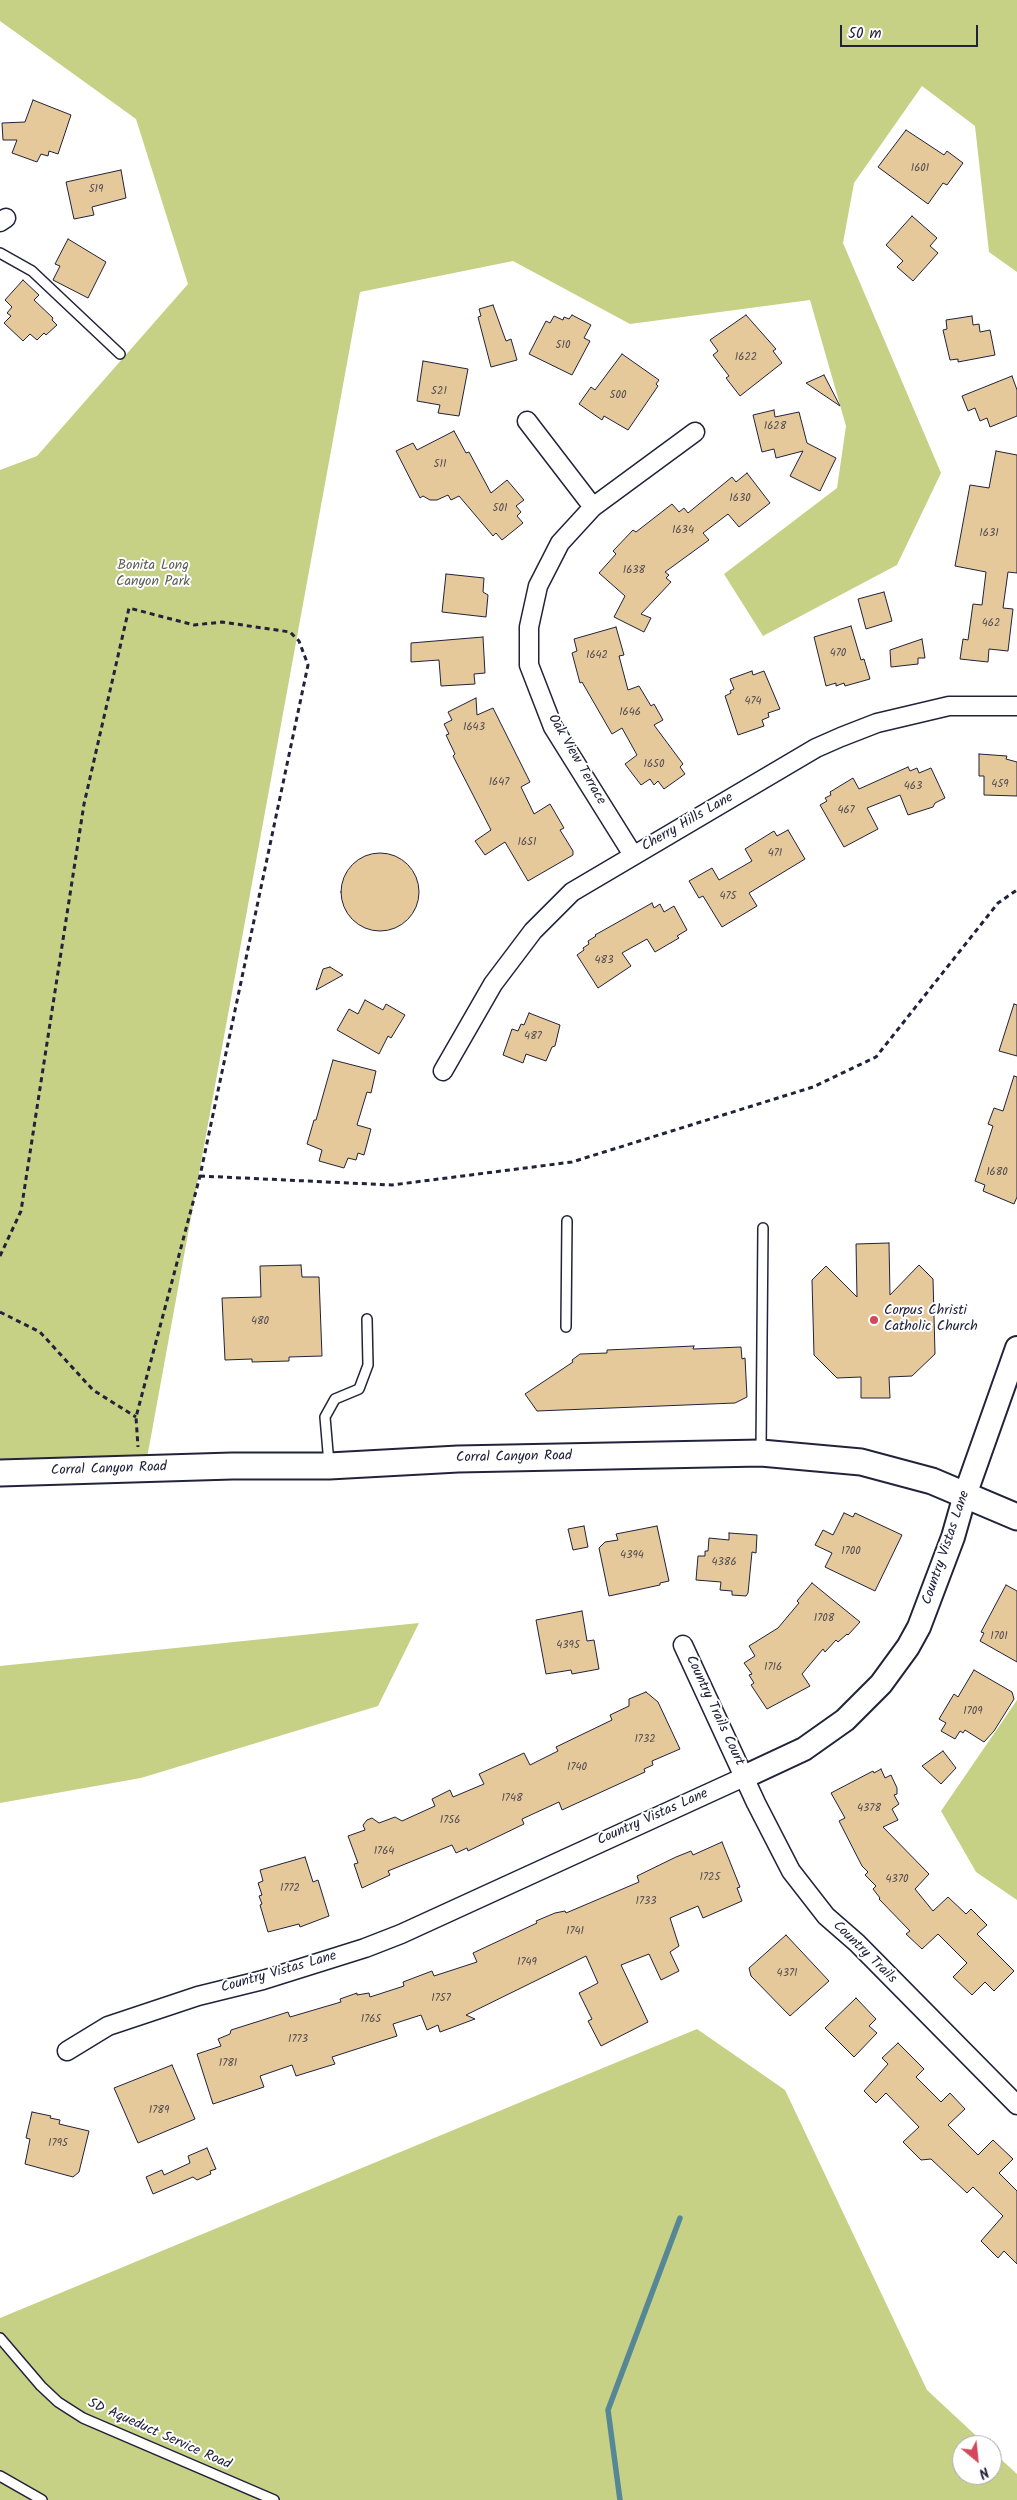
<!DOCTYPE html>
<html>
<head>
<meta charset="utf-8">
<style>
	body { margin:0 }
	#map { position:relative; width:1017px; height:2500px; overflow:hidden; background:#fff; font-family:Kalam,sans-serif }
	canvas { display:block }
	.north { position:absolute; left:952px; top:2435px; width:50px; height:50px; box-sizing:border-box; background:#fff; border:1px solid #a7a7b1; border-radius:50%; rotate:152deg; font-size:14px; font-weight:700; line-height:20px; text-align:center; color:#22223b }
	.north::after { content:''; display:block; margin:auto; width:18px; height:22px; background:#d1495b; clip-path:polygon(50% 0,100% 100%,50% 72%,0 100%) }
	.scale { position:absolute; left:840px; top:25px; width:138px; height:22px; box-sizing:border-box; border:2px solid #22223b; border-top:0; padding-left:6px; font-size:15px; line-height:18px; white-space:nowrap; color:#22223b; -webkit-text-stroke:4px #fff; paint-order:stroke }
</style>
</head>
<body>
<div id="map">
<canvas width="1017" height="2500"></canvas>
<div class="north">N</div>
<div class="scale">50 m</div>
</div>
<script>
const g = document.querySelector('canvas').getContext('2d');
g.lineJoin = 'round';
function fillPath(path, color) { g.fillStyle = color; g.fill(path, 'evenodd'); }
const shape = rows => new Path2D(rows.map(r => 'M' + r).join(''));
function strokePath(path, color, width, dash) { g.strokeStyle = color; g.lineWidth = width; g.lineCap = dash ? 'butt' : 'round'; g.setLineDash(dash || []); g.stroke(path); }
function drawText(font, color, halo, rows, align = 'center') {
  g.font = font + ' Kalam,sans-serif'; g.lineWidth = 4; g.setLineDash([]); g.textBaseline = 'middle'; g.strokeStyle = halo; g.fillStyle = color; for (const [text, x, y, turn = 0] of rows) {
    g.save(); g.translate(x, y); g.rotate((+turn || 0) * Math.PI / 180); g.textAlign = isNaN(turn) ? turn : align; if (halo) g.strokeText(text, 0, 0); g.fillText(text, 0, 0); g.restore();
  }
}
fillPath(shape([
	[0,0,1017,0,1017,272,989,252,975,126,922,86,854,183,843,243,941,473,897,565,763,636,724,574,837,488,846,426,810,300,630,324,513,261,360,292,145,1469,0,1473,0,470,37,456,188,284,136,119,0,21],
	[419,1623,378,1706,141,1778,0,1803,0,1666],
	[1017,1700,1017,1900,976,1872,941,1811],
	[697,2029,785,2090,927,2390,986,2445,962,2445,962,2475,992,2475,992,2451,1017,2474,1017,2500,0,2500,0,2318]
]), '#c6d185');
strokePath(shape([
	[620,2500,608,2410,680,2218]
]), '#568796', 5.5);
const building = shape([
	[33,100,71,115,58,154,49,151,48,156,41,154,37,162,12,153,17,140,3,140,2,123,25,122,33,100],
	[906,130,944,155,947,151,963,163,947,185,943,183,928,204,878,167,906,130],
	[121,170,126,198,92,207,94,215,74,219,66,182,121,170],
	[912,216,937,238,930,246,938,253,913,281,897,267,903,261,886,245,912,216],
	[68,239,106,262,88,298,53,280,60,266,55,264,68,239],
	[23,280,39,295,34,300,53,318,52,320,57,325,46,335,44,333,37,340,30,334,23,341,4,323,11,316,7,313,12,307,5,300,23,280],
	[493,305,506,341,511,339,517,360,491,367,478,317,481,316,479,309,493,305],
	[572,315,591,325,584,338,590,341,572,375,529,354,546,321,550,323,554,316,563,320,564,317,569,319,572,315],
	[746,315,776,349,773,351,782,363,740,396,726,378,729,376,713,355,718,351,710,340,746,315],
	[972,316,973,325,979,324,980,332,990,330,995,355,958,362,958,359,950,360,943,330,947,329,946,320,972,316],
	[622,354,659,380,656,384,658,386,628,430,604,416,602,420,579,404,591,387,595,390,622,354],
	[423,361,468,369,459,416,438,413,440,405,417,401,423,361],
	[824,375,840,406,806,383,824,375],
	[1012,376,1017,390,1017,416,990,427,987,418,980,421,975,408,968,411,962,396,1012,376],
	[774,410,775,417,799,412,807,443,836,458,820,491,790,476,803,451,776,458,774,449,762,452,753,415,774,410],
	[454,431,466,453,469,452,491,493,507,480,524,500,516,506,521,512,517,516,523,523,502,540,496,533,493,536,459,496,451,500,448,495,437,500,430,500,423,496,420,498,396,451,413,443,417,450,454,431],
	[996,451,1017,455,1017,573,1008,572,1003,608,1013,609,1008,651,989,649,988,662,960,659,963,639,968,640,973,604,982,605,986,572,955,566,970,485,989,488,996,451],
	[747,473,770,503,739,527,728,514,703,533,709,540,665,572,669,575,666,578,671,582,641,614,651,618,644,632,614,617,625,596,599,573,616,554,613,551,633,530,636,532,672,504,679,512,684,508,688,513,732,477,736,482,747,473],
	[446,574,484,578,483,592,488,595,486,617,442,612,446,574],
	[884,592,892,621,866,629,858,599,884,592],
	[851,626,861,660,864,659,870,679,845,686,844,683,836,686,836,683,826,686,814,637,851,626],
	[616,627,624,655,619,656,628,690,639,686,651,706,654,704,663,720,654,725,683,764,680,767,685,774,664,789,658,781,654,785,650,779,641,785,625,764,637,755,622,728,612,734,582,682,580,683,572,653,577,651,574,639,616,627],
	[483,637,485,673,474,674,475,684,441,686,439,660,411,662,411,643,483,637],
	[922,639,925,658,918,658,918,664,891,667,890,650,922,639],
	[752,671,753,675,764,671,780,709,768,713,769,717,762,720,764,726,738,735,725,696,731,693,730,691,734,689,730,679,752,671],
	[476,698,477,715,493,708,530,782,521,787,534,814,550,804,564,828,560,830,573,851,573,855,528,881,505,842,485,855,475,841,491,830,453,756,455,754,446,735,449,734,444,724,452,720,448,712,476,698],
	[979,754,1007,756,1006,759,1017,762,1017,796,984,795,984,776,979,776,979,754],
	[908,767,910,771,917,768,919,773,931,768,945,798,935,803,933,807,908,815,900,795,867,808,878,829,844,847,820,805,827,801,825,798,831,795,830,792,853,778,859,789,908,767],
	[788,830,805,859,749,893,757,906,722,927,703,896,699,898,689,881,712,868,719,880,752,861,745,849,774,831,777,836,788,830],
	'341 892a39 39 0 1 1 78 0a39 39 0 1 1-78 0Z',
	[652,903,654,908,660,904,664,912,674,906,687,930,677,936,679,938,655,952,647,939,622,953,631,966,598,988,577,955,584,950,583,948,589,944,588,941,596,936,595,935,652,903],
	[330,967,343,975,316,990,323,969,330,967],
	[365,1000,383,1010,386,1004,405,1015,391,1038,388,1036,379,1054,337,1030,349,1009,358,1014,365,1000],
	[1014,1004,1017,1005,1017,1056,999,1051,1014,1004],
	[529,1013,560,1025,555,1046,552,1047,546,1061,526,1054,523,1063,503,1055,512,1029,518,1031,521,1024,524,1025,529,1013],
	[333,1060,376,1071,371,1093,367,1092,357,1125,371,1129,364,1155,358,1153,356,1160,348,1158,344,1168,319,1161,322,1150,307,1144,314,1120,316,1120,333,1060],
	[1014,1076,1017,1077,1017,1197,1014,1204,983,1191,985,1185,975,1181,993,1126,988,1124,994,1108,1003,1111,1014,1076],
	[889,1243,890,1295,919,1265,933,1279,935,1354,912,1376,889,1377,890,1398,861,1398,861,1377,837,1378,814,1355,812,1280,826,1266,857,1297,856,1244,889,1243],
	[301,1265,302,1277,319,1277,322,1356,289,1357,289,1361,252,1362,252,1359,225,1360,222,1298,261,1297,260,1266,301,1265],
	[694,1346,693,1349,741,1347,742,1359,745,1358,747,1397,735,1403,537,1411,525,1394,573,1362,572,1360,580,1354,607,1353,607,1350,694,1346],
	[844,1513,853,1517,855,1513,902,1535,875,1591,825,1567,832,1553,815,1545,823,1530,833,1535,844,1513],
	[584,1526,588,1547,573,1550,568,1529,584,1526],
	[657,1526,669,1581,660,1583,660,1585,609,1596,599,1548,605,1542,618,1540,616,1534,657,1526],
	[729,1533,757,1535,756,1553,752,1552,748,1593,746,1596,732,1595,732,1591,720,1590,721,1582,696,1580,698,1556,705,1556,705,1551,708,1551,709,1538,729,1540,729,1533],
	[812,1583,860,1622,848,1635,847,1634,838,1642,836,1640,825,1652,823,1649,802,1674,810,1686,767,1709,751,1685,754,1683,749,1675,752,1674,744,1663,755,1656,749,1646,778,1628,799,1603,797,1601,812,1583],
	[1006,1585,1017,1591,1017,1662,980,1641,984,1633,981,1632,1006,1585],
	[582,1611,587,1641,594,1640,599,1669,572,1674,571,1670,546,1674,536,1620,582,1611],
	[974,1670,1012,1692,1014,1699,994,1731,984,1742,965,1730,963,1733,960,1731,955,1739,941,1731,946,1723,939,1719,954,1694,958,1697,974,1670],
	[646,1692,658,1702,680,1749,652,1761,653,1765,644,1769,645,1772,562,1810,559,1802,522,1819,524,1824,468,1851,467,1848,456,1853,452,1845,388,1871,390,1875,362,1888,354,1864,358,1863,348,1836,365,1830,363,1825,367,1820,372,1818,379,1823,395,1817,402,1821,435,1806,432,1799,450,1790,453,1797,484,1784,479,1774,524,1753,530,1765,558,1751,556,1747,612,1720,610,1715,629,1706,629,1699,646,1692],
	[943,1751,956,1768,941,1784,922,1766,943,1751],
	[881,1769,885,1778,891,1775,897,1788,897,1794,894,1795,899,1804,892,1809,898,1820,883,1827,929,1874,915,1889,933,1911,948,1897,966,1914,971,1909,987,1925,977,1934,1014,1971,994,1991,985,1982,972,1995,953,1977,967,1963,938,1934,922,1949,906,1934,910,1931,879,1899,880,1898,873,1889,876,1886,865,1875,868,1872,862,1866,839,1821,845,1818,831,1793,873,1771,874,1773,881,1769],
	[722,1842,740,1887,737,1888,742,1901,703,1918,698,1906,670,1918,679,1946,670,1952,679,1971,661,1980,649,1954,621,1965,648,2022,601,2046,588,2021,592,2019,579,1993,598,1983,586,1956,466,2015,475,2019,440,2032,438,2025,427,2030,421,2015,393,2024,397,2036,332,2057,335,2064,296,2076,292,2065,260,2076,264,2087,213,2104,197,2054,221,2046,218,2039,230,2034,231,2030,288,2012,290,2017,341,2002,340,1999,357,1993,357,1995,369,1993,370,1997,404,1986,403,1982,432,1971,434,1976,477,1962,473,1953,537,1923,536,1921,555,1913,565,1911,566,1913,639,1882,637,1876,676,1857,691,1851,693,1855,722,1842],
	[305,1857,313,1882,318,1880,329,1916,300,1927,299,1924,268,1932,260,1905,262,1904,259,1896,262,1895,258,1883,263,1881,260,1870,305,1857],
	[786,1935,829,1981,790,2016,751,1976,749,1968,786,1935],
	[856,1998,876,2019,869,2026,877,2033,854,2057,825,2028,856,1998],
	[898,2043,924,2069,916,2077,941,2102,950,2093,965,2109,948,2125,978,2155,993,2140,1013,2159,999,2173,1017,2191,1017,2264,1004,2251,998,2258,981,2241,1003,2216,973,2187,967,2193,931,2159,921,2160,903,2142,919,2127,886,2093,876,2103,864,2091,888,2064,882,2058,898,2043],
	[172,2065,195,2119,138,2143,114,2088,172,2065],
	[32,2112,51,2116,50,2118,60,2120,59,2124,89,2131,79,2172,73,2177,25,2164,30,2139,26,2138,32,2112],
	[207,2148,216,2169,210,2171,211,2174,197,2180,193,2177,153,2194,146,2177,162,2170,164,2175,190,2163,188,2156,207,2148]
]);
fillPath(building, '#e6c99a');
strokePath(building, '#22223b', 1);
const service = shape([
	[0,253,32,271,120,354],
	[566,1327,567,1221],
	[761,1450,763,1228],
	[329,1464,325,1417,335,1399,359,1389,368,1365,367,1319],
	[0,2338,41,2386,58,2402,83,2418,274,2500],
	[0,2476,42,2500]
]);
const minor = shape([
	[0,222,6,218],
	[527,421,593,507],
	[633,855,553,727,529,665,529,627,538,586,560,543,593,507,695,432],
	[443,1071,493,984,533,931,572,892,816,748,841,737,877,723,949,706,1017,706],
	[683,1645,756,1803,791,1871,826,1916,857,1943,1017,2105],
	[67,2051,108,2026,198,1996,263,1980,365,1948,401,1934,744,1777]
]);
const tertiary = shape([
	[744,1777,804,1749,845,1720,881,1684,908,1647,919,1627,953,1537,965,1495,1017,1348]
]);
const secondary = shape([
	[0,1473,232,1466,329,1466,458,1459,761,1453,861,1462,932,1481,1017,1517]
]);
strokePath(service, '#22223b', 12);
strokePath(minor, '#22223b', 21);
strokePath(tertiary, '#22223b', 26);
strokePath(secondary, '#22223b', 29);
strokePath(shape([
	[200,1176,392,1185,572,1162,813,1087,876,1057,998,903,1017,890],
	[0,1256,21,1211,84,804,129,608,194,625,222,622,290,632,299,641,308,665,200,1176,136,1417,138,1447],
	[0,1312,40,1332,93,1390,136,1417]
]), '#22223b', 3, [5, 4]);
strokePath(service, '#fff', 9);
strokePath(minor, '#fff', 18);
strokePath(tertiary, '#fff', 22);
strokePath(secondary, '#fff', 25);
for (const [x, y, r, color] of [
	[874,1320,5,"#d1495b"]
]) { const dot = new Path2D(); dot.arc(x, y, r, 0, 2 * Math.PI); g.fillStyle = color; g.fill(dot); strokePath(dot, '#fff', 2); }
drawText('11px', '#534c53', null, [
	["1601",920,169],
	["519",96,190],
	["510",563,346],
	["1622",746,358],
	["521",439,392],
	["500",618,396],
	["1628",775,427],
	["511",440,465],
	["1630",740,499],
	["501",500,509],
	["1634",683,531],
	["1631",989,534],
	["1638",634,571],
	["462",991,624],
	["470",838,654],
	["1642",597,656],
	["474",753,702],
	["1646",630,713],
	["1643",474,728],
	["1650",654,765],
	["1647",499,783],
	["459",1000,785],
	["463",913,787],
	["467",846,811],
	["1651",527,843],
	["471",775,854],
	["475",728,897],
	["483",604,961],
	["487",533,1037],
	["1680",997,1173],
	["480",260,1322],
	["1700",851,1552],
	["4394",632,1556],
	["4386",724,1563],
	["1708",824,1619],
	["1701",999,1637],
	["4395",568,1646],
	["1716",773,1668],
	["1709",973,1712],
	["1732",645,1740],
	["1740",577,1768],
	["1748",512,1799],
	["4378",869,1809],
	["1756",450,1821],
	["1764",384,1852],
	["1725",710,1878],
	["4370",897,1880],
	["1772",290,1889],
	["1733",646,1902],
	["1741",575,1932],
	["1749",527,1963],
	["4371",787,1974],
	["1757",441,1999],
	["1765",371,2020],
	["1773",298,2040],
	["1781",228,2064],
	["1789",159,2111],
	["1795",58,2144]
]);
drawText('14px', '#5b5f55', '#fff', [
	["Bonita Long",153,567],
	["Canyon Park",153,583]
]);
drawText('14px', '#22223b', '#fff', [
	["Oak View Terrace",576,760,60],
	["Cherry Hills Lane",688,823,-30],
	["Corral Canyon Road",514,1458,-1],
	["Corral Canyon Road",109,1470,-2],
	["Country Vistas Lane",947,1548,-71],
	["Country Trails Court",714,1711,65],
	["Country Vistas Lane",653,1818,-24],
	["Country Trails",864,1953,44],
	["Country Vistas Lane",279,1973,-16],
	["SD Aqueduct Service Road",159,2435,24]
]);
drawText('14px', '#22223b', '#fff', [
	["Corpus Christi",884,1312],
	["Catholic Church",884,1328]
], 'left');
</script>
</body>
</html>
